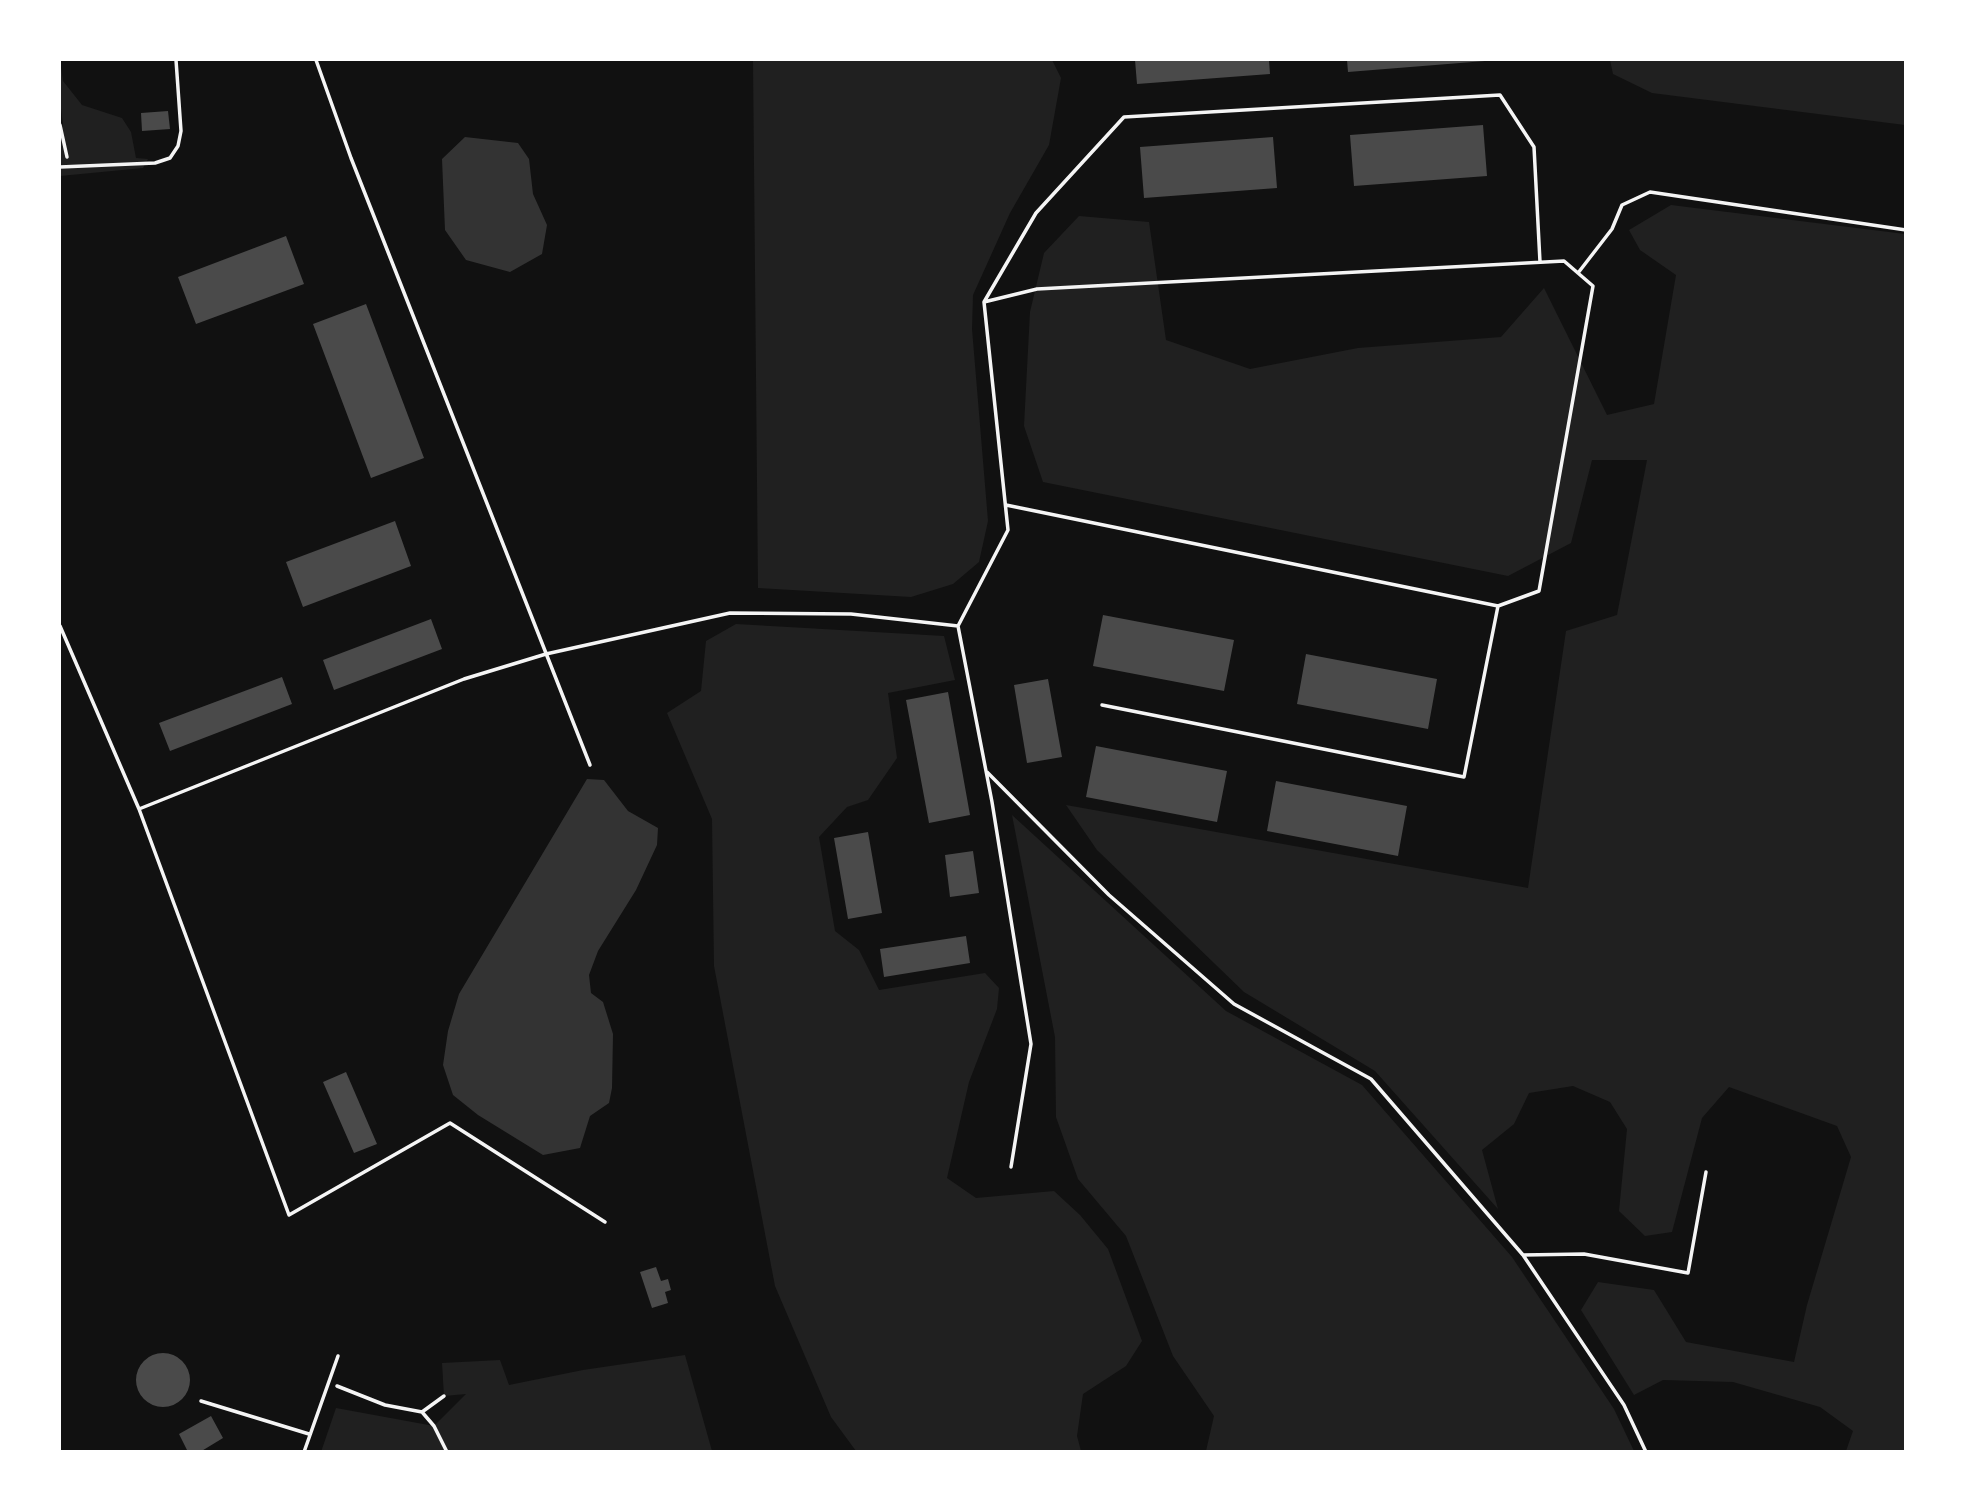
<!DOCTYPE html>
<html>
<head>
<meta charset="utf-8">
<style>
	body { margin:0 }
	#map { position:relative; width:1965px; height:1511px; overflow:hidden; background:#111; font-family:"DM Sans",sans-serif }
	canvas { display:block }
	.frame { position:absolute; inset:0; border:61px solid #fff; pointer-events:none }
</style>
</head>
<body>
<div id="map">
<canvas width="1965" height="1511"></canvas>
<div class="frame"></div>
</div>
<script>
const g = document.querySelector('canvas').getContext('2d');
g.lineJoin = 'round';
function fillPath(path, color) { g.fillStyle = color; g.fill(path, 'evenodd'); }
const shape = rows => new Path2D(rows.map(r => 'M' + r).join(''));
function strokePath(path, color, width, dash) { g.strokeStyle = color; g.lineWidth = width; g.lineCap = dash ? 'butt' : 'round'; g.setLineDash(dash || []); g.stroke(path); }
fillPath(shape([
	[60,60,63,81,82,105,122,118,131,132,136,158,148,159,143,168,60,176,60,134,63,124,60,101],
	[753,60,1052,60,1061,78,1049,145,1010,213,973,295,972,329,988,521,979,562,953,584,911,597,758,588],
	[1610,60,1905,60,1905,125,1652,93,1613,74],
	[1671,205,1905,234,1905,1451,1846,1451,1853,1431,1820,1407,1733,1382,1663,1380,1634,1395,1581,1310,1598,1282,1654,1290,1686,1342,1794,1362,1807,1305,1851,1157,1837,1126,1729,1087,1702,1118,1672,1232,1645,1236,1619,1211,1627,1129,1610,1102,1573,1086,1529,1093,1514,1124,1482,1150,1498,1209,1375,1071,1244,992,1097,850,1066,805,1528,888,1566,631,1617,615,1647,460,1592,460,1571,543,1508,576,1043,482,1024,426,1030,312,1044,253,1079,216,1149,222,1166,340,1250,369,1358,348,1501,337,1544,288,1607,415,1654,404,1676,275,1640,250,1629,230],
	[736,624,944,636,955,680,888,693,897,758,868,800,847,807,819,837,835,931,859,950,879,990,985,973,999,988,997,1009,969,1082,947,1178,976,1198,1054,1191,1080,1215,1108,1249,1142,1341,1126,1366,1083,1394,1077,1436,1081,1451,856,1451,831,1417,775,1286,714,966,712,819,667,713,701,691,706,641],
	[1012,815,1226,1011,1362,1085,1512,1257,1614,1409,1634,1451,1206,1451,1214,1416,1173,1356,1126,1236,1078,1179,1056,1117,1055,1037],
	[685,1355,712,1451,321,1452,336,1408,434,1426,466,1394,444,1396,442,1363,500,1360,509,1385,583,1370]
]), '#202020');
fillPath(shape([
	[465,137,518,143,529,159,533,194,547,225,542,254,510,272,466,260,445,230,442,159],
	[587,779,604,780,628,811,658,828,657,845,636,890,598,951,589,975,591,993,603,1002,613,1034,612,1088,609,1103,590,1116,580,1148,543,1155,478,1115,453,1095,443,1065,448,1031,459,994]
]), '#333');
fillPath(shape([
	[1135,60,1269,60,1270,74,1137,84],
	[1347,60,1485,60,1485,61,1348,72],
	[168,111,170,129,142,131,141,113],
	[1483,125,1487,176,1354,186,1350,135],
	[1273,137,1277,188,1144,198,1140,147],
	[286,236,304,284,196,324,178,277],
	[366,304,424,458,371,478,313,324],
	[395,521,411,566,303,607,286,562],
	[1103,615,1234,640,1224,691,1093,666],
	[431,619,442,649,334,690,323,660],
	[1306,654,1437,679,1428,729,1297,704],
	[282,677,292,704,170,751,159,723],
	[1048,679,1062,757,1027,763,1014,685],
	[948,692,970,815,929,823,906,700],
	[1096,746,1227,771,1217,822,1086,797],
	[1276,781,1407,806,1398,856,1267,831],
	[868,832,882,913,848,919,834,838],
	[973,851,979,893,950,897,945,855],
	[966,936,970,963,884,977,880,949],
	[346,1072,377,1144,354,1153,323,1082],
	[656,1267,661,1281,668,1279,671,1290,665,1292,668,1303,652,1308,640,1272],
	'136 1380a27 27 0 1 1 54 0a27 27 0 1 1-54 0Z',
	[211,1416,223,1438,200,1452,188,1452,179,1434]
]), '#4a4a4a');
strokePath(shape([
	[60,125,67,157],
	[337,1386,385,1405,422,1412,444,1396],
	[422,1412,434,1426,447,1452]
]), '#f5f5f5', 3.5);
strokePath(shape([
	[316,60,351,158,590,765],
	[60,167,155,163,170,158,178,146,181,131,176,60],
	[1578,273,1612,229,1622,205,1650,192,1906,230],
	[984,302,1036,213,1124,117,1500,95,1534,147,1540,262],
	[60,626,139,809,464,679,546,654,730,613,851,614,958,626,992,802,1031,1044,1011,1167],
	[958,626,1008,530,984,302,1037,289,1564,261,1593,286,1539,591,1498,606,1006,505],
	[1102,705,1464,777,1498,606],
	[987,772,1109,895,1234,1004,1371,1079,1523,1255,1624,1405,1646,1452],
	[139,809,289,1215,450,1123,605,1222],
	[1523,1255,1584,1254,1688,1273,1706,1172],
	[201,1401,309,1434],
	[304,1452,338,1356]
]), '#f5f5f5', 3.5);
</script>
</body>
</html>
